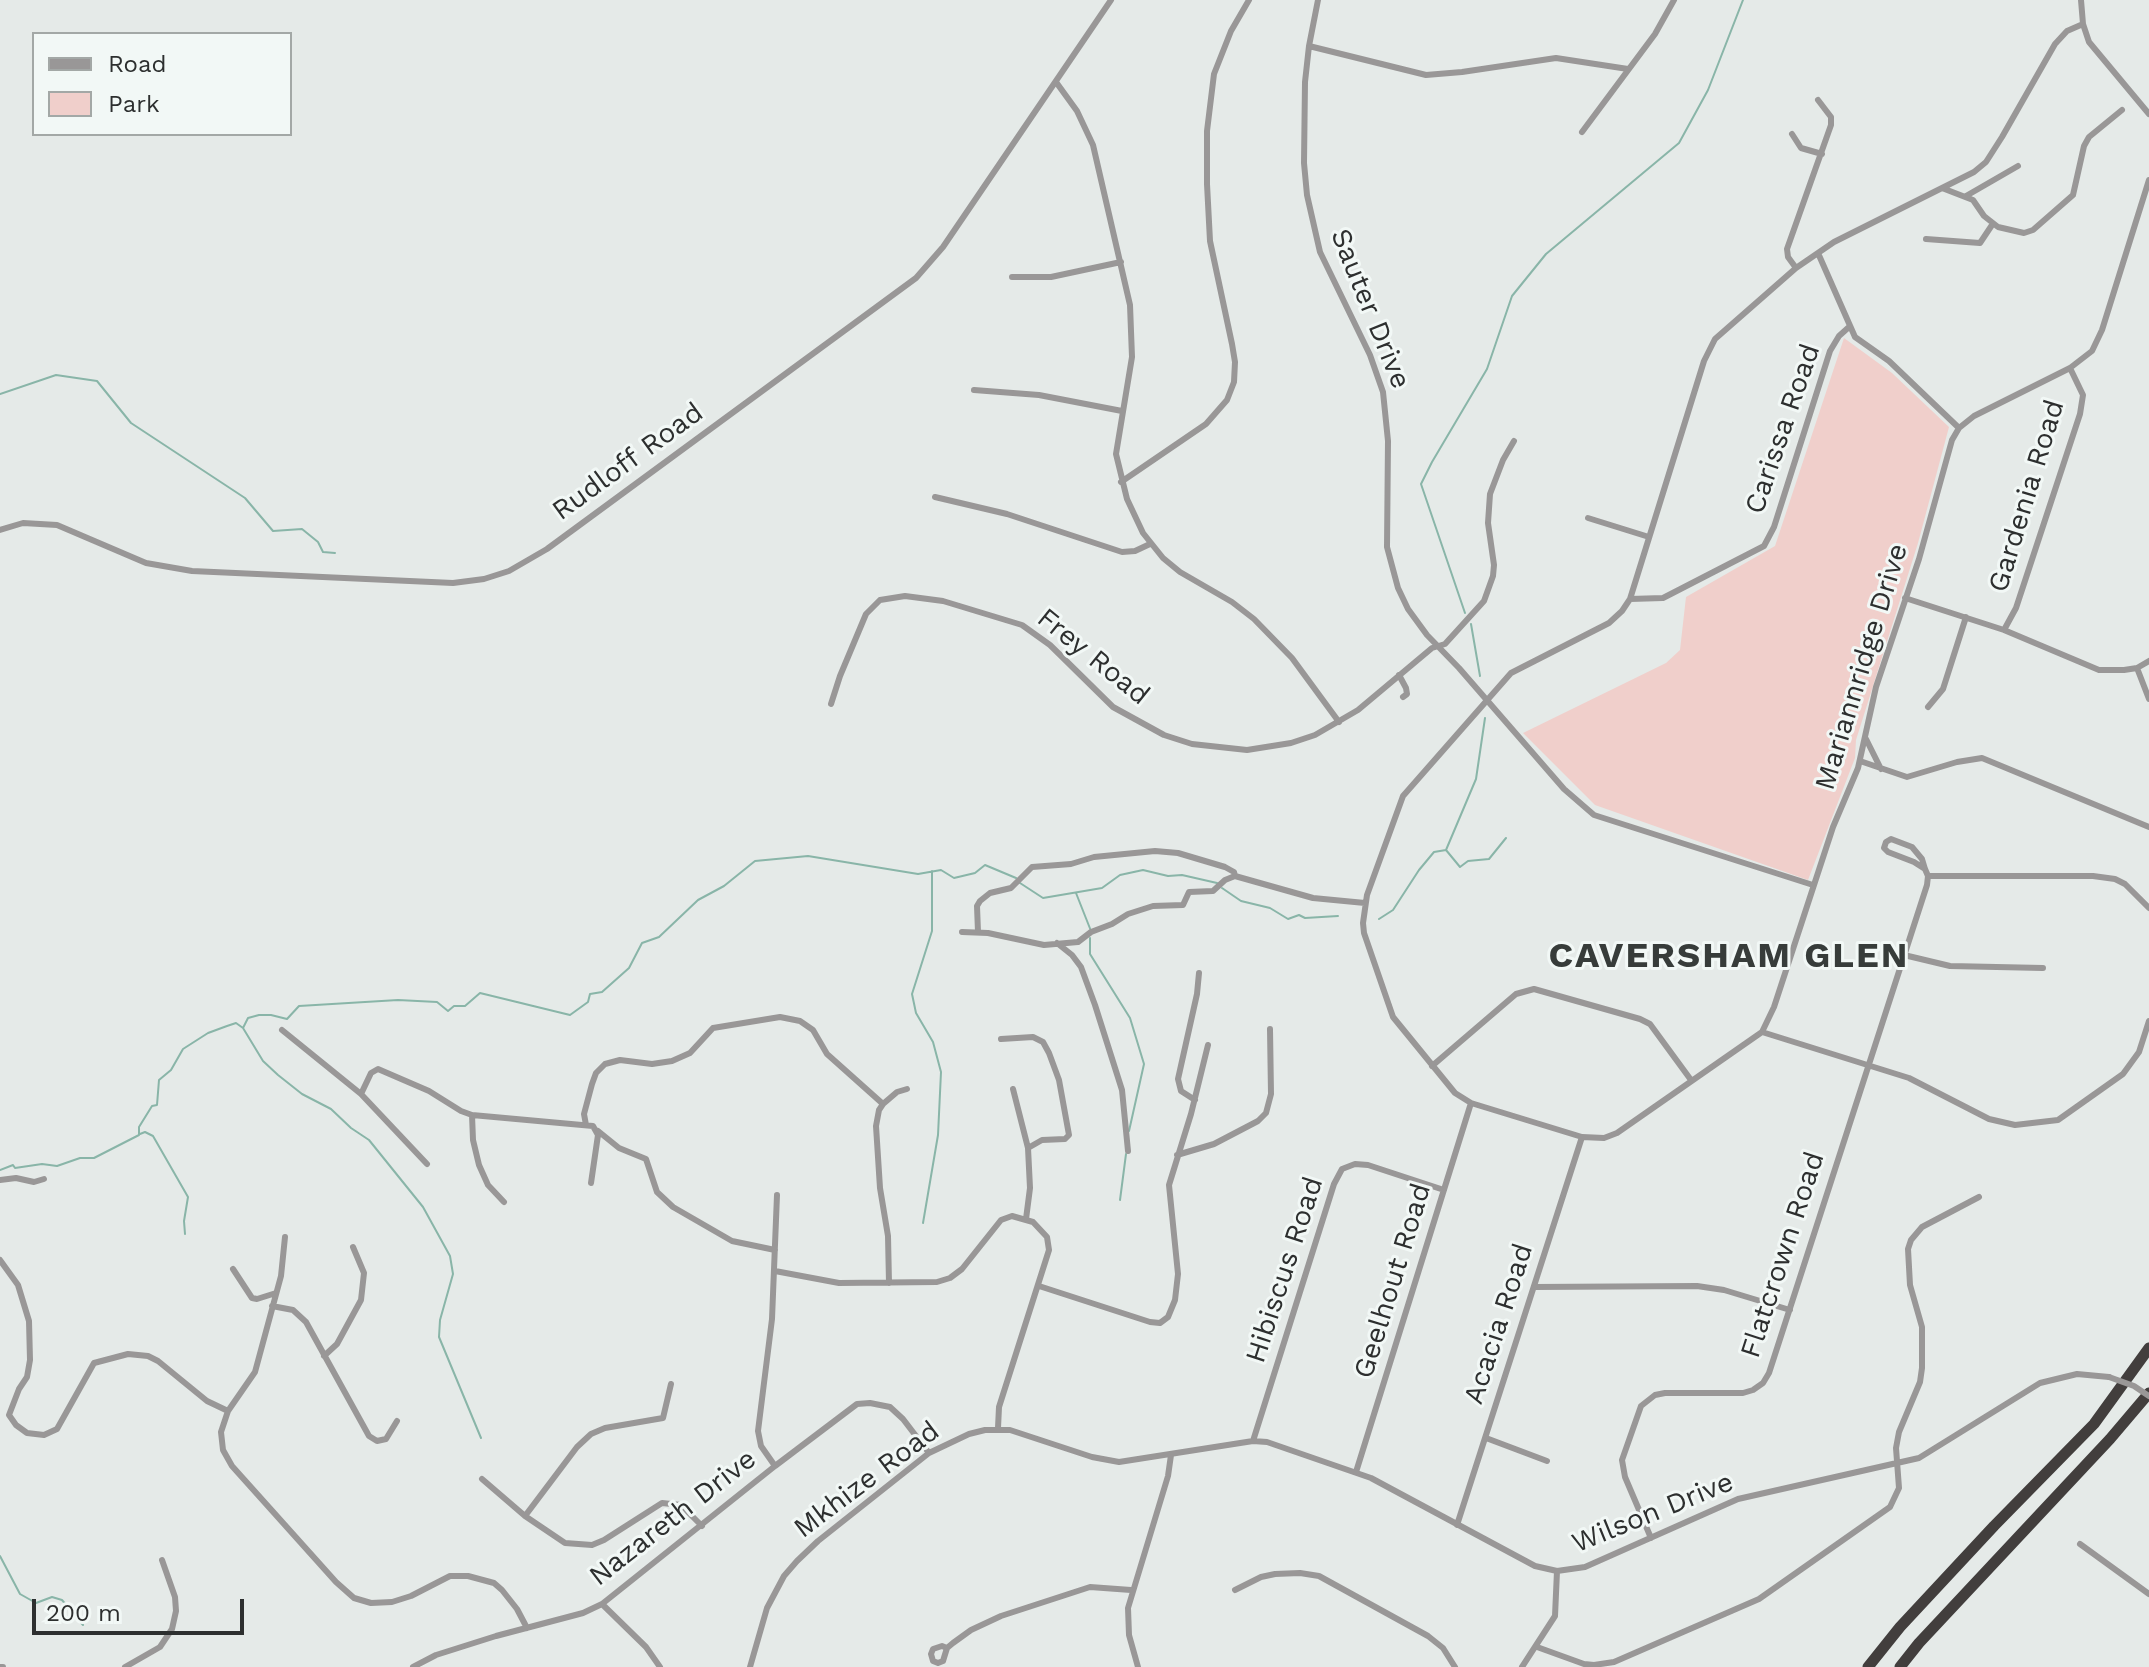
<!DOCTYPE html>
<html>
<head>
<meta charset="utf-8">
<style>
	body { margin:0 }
	#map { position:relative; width:2149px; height:1667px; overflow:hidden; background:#e5eae8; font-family:"Work Sans",sans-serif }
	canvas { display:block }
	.legend { position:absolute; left:32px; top:32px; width:260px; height:104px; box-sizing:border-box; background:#f2f8f6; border:2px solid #a3a8a6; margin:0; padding:10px 14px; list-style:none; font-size:24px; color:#2d2f2f }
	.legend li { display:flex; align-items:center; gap:16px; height:40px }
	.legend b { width:40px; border:2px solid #a3a8a6 }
	.scale { position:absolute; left:32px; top:1599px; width:212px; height:36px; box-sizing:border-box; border:4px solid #2d2f2f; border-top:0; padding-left:10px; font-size:24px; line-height:28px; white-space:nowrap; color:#2d2f2f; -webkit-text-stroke:6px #f2f8f6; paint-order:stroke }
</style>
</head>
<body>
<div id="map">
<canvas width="2149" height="1667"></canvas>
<ul class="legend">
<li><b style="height:10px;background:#999797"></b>Road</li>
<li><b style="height:22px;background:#f0cfcb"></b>Park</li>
</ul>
<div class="scale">200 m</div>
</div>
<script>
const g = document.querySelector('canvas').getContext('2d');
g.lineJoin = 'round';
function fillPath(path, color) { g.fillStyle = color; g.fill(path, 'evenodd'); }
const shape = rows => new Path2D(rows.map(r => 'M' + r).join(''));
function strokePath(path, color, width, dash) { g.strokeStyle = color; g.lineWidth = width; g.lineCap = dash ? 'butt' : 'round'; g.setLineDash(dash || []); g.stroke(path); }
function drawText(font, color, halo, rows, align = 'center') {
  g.font = font + ' "Work Sans",sans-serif'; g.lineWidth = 6; g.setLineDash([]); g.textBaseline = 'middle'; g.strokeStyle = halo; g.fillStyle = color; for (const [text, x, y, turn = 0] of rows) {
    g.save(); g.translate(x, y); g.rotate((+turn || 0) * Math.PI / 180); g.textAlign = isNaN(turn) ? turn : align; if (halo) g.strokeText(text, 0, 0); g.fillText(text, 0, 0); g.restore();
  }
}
fillPath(shape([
	[1844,338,1892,373,1949,427,1918,543,1856,740,1855,758,1808,880,1595,805,1523,733,1666,663,1680,650,1686,597,1775,546]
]), '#f0cfcb');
strokePath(shape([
	[0,394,56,375,97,381,131,423,245,498,273,531,302,529,318,542,323,552,335,553],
	[1465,613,1421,484,1432,462,1487,369,1512,296,1546,254,1679,143,1708,90,1743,0],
	[1471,624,1480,676],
	[1446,850,1476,779,1485,718],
	[1020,883,1043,898,1102,888,1120,875,1143,870,1168,876,1182,875,1217,883],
	[1222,888,1241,901,1270,908,1288,919,1299,915,1305,918,1338,916],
	[1076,893,1091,931],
	[1379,919,1393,910,1419,870,1434,852,1446,850,1460,867,1468,861,1489,859,1506,838],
	[1090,938,1090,954,1130,1018,1144,1064,1129,1131],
	[243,1028,263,1061,278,1075,302,1094,331,1109,351,1128,369,1140,423,1207,450,1256,453,1274,440,1320,439,1337,481,1438],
	[140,1134,145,1132,153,1136,188,1197,184,1221,185,1234],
	[0,1170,13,1165,15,1168,42,1164,57,1166,80,1158,94,1158,139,1135,139,1127,152,1106,157,1105,159,1080,171,1070,183,1049,208,1033,227,1026,236,1023,243,1028,248,1018,259,1015,271,1015,287,1019,299,1006,398,1000,437,1002,448,1011,454,1006,465,1006,480,993,570,1015,588,1002,590,994,602,992,629,968,642,943,659,937,698,900,724,886,755,861,808,856,918,874,941,870,954,878,975,873,985,865,1016,878],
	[1120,1200,1126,1154],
	[923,1223,938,1135,941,1072,933,1042,916,1013,912,994,932,931,932,871],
	[0,1556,20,1594,36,1603,52,1597,62,1600,83,1625]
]), '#89b5a8', 2);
strokePath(shape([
	[1318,0,1309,46,1305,82,1304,163,1307,195,1320,252,1370,355,1383,392,1388,441,1387,547,1398,588,1408,609,1427,635,1459,668,1564,789,1594,815,1813,885],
	[2081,0,2083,24,2089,42,2149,114],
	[2083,24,2067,31,2055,44,2002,137,1986,162,1974,172,1834,242,1796,268,1715,339,1704,361,1630,599,1622,611,1609,623,1511,673,1403,796,1367,895,1363,923,1364,933,1393,1017,1455,1093,1471,1103,1582,1137,1604,1138,1617,1133,1762,1032,1774,1007,1833,827,1858,768,1876,687,1919,559,1952,440,1959,428,1974,416,2070,368,2092,351,2102,330,2149,180],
	[1309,46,1426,75,1462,72,1556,58,1628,69],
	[1056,82,1077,111,1093,145,1130,305,1132,357,1116,454,1127,499,1143,533,1163,558,1180,572,1232,602,1254,619,1292,658,1339,722],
	[1582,132,1655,34,1674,0],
	[1792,134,1801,148,1822,154],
	[1942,188,1973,200,1984,216,1998,227,2024,233,2033,230,2073,195,2084,146,2089,137,2122,110],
	[1966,196,2018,166],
	[1926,239,1980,243,1992,225],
	[1818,253,1855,337,1889,361,1959,428],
	[1796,268,1788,257,1787,249,1831,125,1831,117,1818,100],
	[1012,277,1051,277,1121,262],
	[974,390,1039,395,1122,411],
	[1121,482,1206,424,1227,400,1234,382,1235,362,1232,344,1210,241,1207,184,1207,131,1214,74,1231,31,1249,0],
	[935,497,1007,514,1122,552,1135,551,1150,544],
	[1588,518,1649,537],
	[0,530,23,523,57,525,146,563,192,571,453,583,484,579,509,571,547,549,916,278,943,247,1111,0],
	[1905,598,2004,630,2016,608,2080,414,2083,395,2070,368],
	[1630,599,1663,598,1764,546,1774,527,1830,351,1839,336,1849,327],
	[2004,630,2099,670,2124,670,2137,668,2149,661],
	[2137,668,2149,699],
	[1399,675,1406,688,1407,694,1403,697],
	[831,704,840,676,866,614,880,600,905,596,943,601,1022,625,1050,645,1113,707,1164,735,1192,744,1247,750,1291,743,1315,735,1358,710,1432,648,1445,644,1484,601,1493,576,1494,565,1488,523,1490,494,1503,460,1514,441],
	[1928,707,1943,689,1966,617],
	[1866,739,1881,769],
	[1860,761,1907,777,1957,762,1982,758,2149,827],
	[1928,876,2093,876,2115,879,2125,884,2149,908],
	[962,932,988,933,1044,945,1078,942,1091,932,1112,924,1128,914,1153,906,1183,905,1189,892,1213,891,1225,880,1235,876,1313,898,1365,903],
	[978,932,977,906,980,901,990,893,1011,888,1032,867,1071,864,1094,857,1155,851,1178,853,1225,867,1234,872,1235,876],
	[1057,943,1072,955,1081,967,1095,1005,1122,1090,1128,1151],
	[1904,955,1950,966,2043,968],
	[282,1030,361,1094,427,1164],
	[1762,1032,1909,1078,1989,1119,2015,1125,2058,1120,2123,1074,2139,1052,2149,1021],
	[1001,1039,1033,1037,1043,1042,1049,1053,1059,1080,1069,1135,1065,1139,1042,1140,1028,1148],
	[1432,1066,1516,994,1534,989,1640,1019,1650,1024,1691,1080],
	[1013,1089,1028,1148,1030,1188,1026,1219],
	[361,1094,371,1073,378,1069,429,1091,461,1111,472,1115,593,1126,598,1135,591,1183],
	[1195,1100,1181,1091,1178,1079,1197,994,1199,973],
	[472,1115,473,1140,479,1165,488,1185,504,1202],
	[586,1125,584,1114,592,1084,596,1073,605,1064,620,1060,652,1064,672,1061,690,1053,713,1028,780,1017,800,1021,813,1030,827,1054,883,1104],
	[598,1131,619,1148,646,1159,657,1192,673,1207,732,1241,775,1250],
	[1177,1155,1214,1144,1258,1121,1266,1113,1271,1094,1270,1029],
	[0,1180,16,1178,34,1182,44,1179],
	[285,1237,281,1276,255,1372,228,1411,221,1432,223,1450,232,1466,336,1582,354,1598,371,1603,392,1602,411,1596,450,1576,468,1576,494,1583,502,1590,517,1609,527,1628],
	[0,1260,18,1285,29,1321,30,1360,27,1377,19,1389,9,1415,16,1425,27,1433,44,1435,57,1429,94,1363,128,1354,148,1356,158,1361,207,1401,228,1411],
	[233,1269,252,1298,257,1299,276,1293],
	[775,1271,839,1283,937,1282,950,1278,962,1269,1001,1220,1012,1216,1033,1222,1047,1237,1049,1250,999,1407,998,1428],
	[889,1283,888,1236,880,1188,876,1126,879,1110,883,1104,897,1092,907,1089],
	[1039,1286,1150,1322,1160,1323,1168,1317,1175,1300,1178,1274,1169,1185,1191,1114,1208,1045],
	[1534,1287,1697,1286,1724,1290,1790,1310],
	[272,1306,293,1310,306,1322,369,1436,377,1441,386,1439,397,1421],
	[324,1356,337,1344,361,1300,364,1273,353,1247],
	[1486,1438,1547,1461],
	[1253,1441,1334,1184,1342,1169,1355,1164,1368,1165,1444,1190],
	[775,1466,761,1446,758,1431,772,1319,777,1195],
	[1356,1472,1471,1103],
	[482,1479,525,1516,565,1543,592,1545,604,1540,662,1503,681,1505,702,1526],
	[525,1516,577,1447,591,1434,605,1428,663,1418,671,1384],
	[1457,1525,1582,1137],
	[1651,1538,1625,1477,1622,1460,1641,1406,1655,1395,1665,1393,1743,1393,1753,1390,1763,1383,1769,1373,1927,885,1928,876,1925,869,1922,859,1912,847,1891,839,1886,842,1884,848,1888,852,1914,862,1925,869],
	[2080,1544,2149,1594],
	[1235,1590,1261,1577,1275,1574,1300,1573,1319,1576,1428,1636,1443,1648,1455,1667],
	[602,1604,646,1647,660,1667],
	[1537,1647,1584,1664,1594,1665,1614,1662,1759,1599,1890,1507,1899,1488,1896,1448,1899,1432,1920,1382,1922,1368,1922,1327,1910,1285,1908,1249,1911,1240,1922,1227,1979,1197],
	[947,1648,942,1646,933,1649,931,1654,933,1661,938,1663,943,1661,947,1648,953,1643,971,1630,1001,1616,1090,1587,1131,1590],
	[0,1667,3,1667],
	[125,1667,160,1647,172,1629,176,1611,175,1597,162,1560],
	[413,1667,436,1655,496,1636,583,1613,602,1604,775,1466,857,1404,870,1403,890,1407,903,1419,929,1453],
	[750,1667,767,1608,784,1576,797,1561,818,1541,929,1453,969,1434,985,1430,1010,1430,1092,1457,1119,1462,1253,1441,1267,1442,1371,1478,1535,1566,1557,1571,1585,1567,1738,1499,1919,1458,2040,1383,2077,1374,2109,1377],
	[1138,1667,1129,1635,1128,1608,1168,1476,1171,1455],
	[1522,1667,1555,1616,1557,1571]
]), '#999797', 6);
strokePath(shape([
	[1868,1667,1900,1627,1994,1526,2094,1424,2149,1348],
	[1900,1667,1919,1643,2110,1439,2149,1393]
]), '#423e3d', 11);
strokePath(shape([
	[2109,1377,2134,1386,2149,1396]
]), '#999797', 6);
drawText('28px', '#2d2f2f', '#f2f8f6', [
	["Sauter Drive",1370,309,68],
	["Carissa Road",1783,429,-71],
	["Rudloff Road",628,462,-36],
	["Gardenia Road",2027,496,-73],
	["Frey Road",1093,657,39],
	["Mariannridge Drive",1862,667,-73],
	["Flatcrown Road",1783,1255,-72],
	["Hibiscus Road",1285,1270,-72],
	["Geelhout Road",1393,1281,-73],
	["Acacia Road",1499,1324,-72],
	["Mkhize Road",867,1480,-37],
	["Wilson Drive",1653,1513,-22],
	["Nazareth Drive",673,1518,-38]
]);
g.letterSpacing = '2px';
drawText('bold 36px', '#373c3a', '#f2f8f6', [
	["CAVERSHAM GLEN",1729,956]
]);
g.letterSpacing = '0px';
</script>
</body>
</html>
